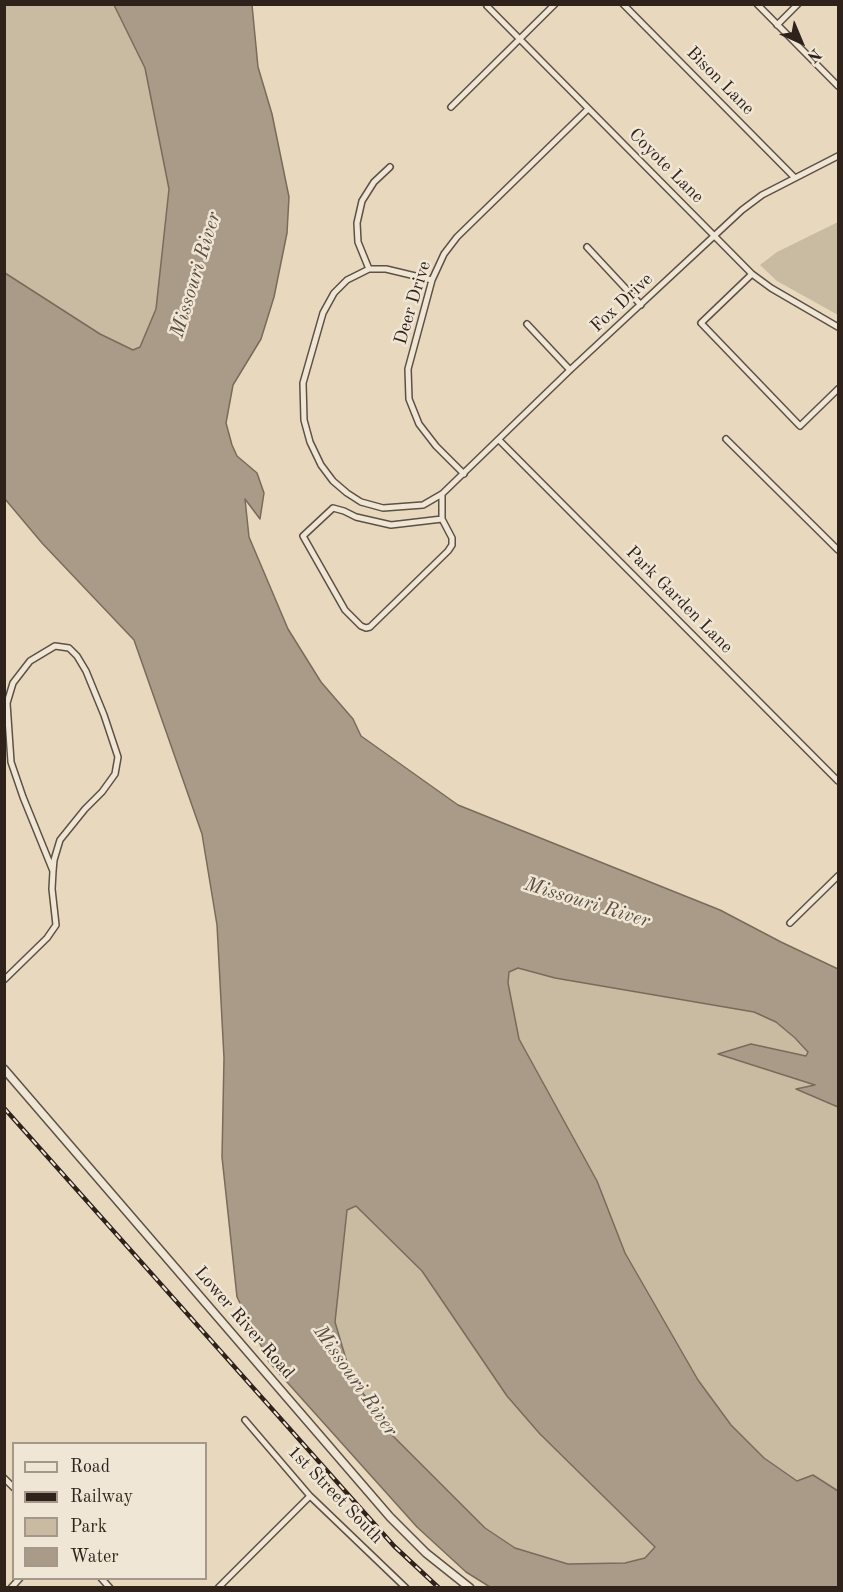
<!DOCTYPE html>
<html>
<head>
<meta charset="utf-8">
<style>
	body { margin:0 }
	#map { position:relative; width:843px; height:1592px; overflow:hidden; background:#e8d9be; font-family:"Old Standard TT",serif }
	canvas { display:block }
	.frame { position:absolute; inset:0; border:6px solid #2f221b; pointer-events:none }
	.legend { position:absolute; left:12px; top:1442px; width:195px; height:138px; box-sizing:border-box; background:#f0e6d5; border:2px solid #a3988b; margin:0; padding:8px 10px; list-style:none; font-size:18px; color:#2f221b }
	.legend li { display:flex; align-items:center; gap:12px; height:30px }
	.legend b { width:30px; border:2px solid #a3988b }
	.north { position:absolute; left:771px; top:12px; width:60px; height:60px; -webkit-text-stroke:4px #f0e6d5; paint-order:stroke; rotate:136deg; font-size:16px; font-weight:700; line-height:24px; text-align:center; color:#2f221b }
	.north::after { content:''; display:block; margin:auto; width:21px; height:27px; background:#2f221b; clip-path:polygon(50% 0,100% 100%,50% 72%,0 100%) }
</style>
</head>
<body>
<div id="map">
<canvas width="843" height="1592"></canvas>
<div class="frame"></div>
<ul class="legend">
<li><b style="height:8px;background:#f0e6d5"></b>Road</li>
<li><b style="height:8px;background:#2f221b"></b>Railway</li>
<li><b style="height:16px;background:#c9baa2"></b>Park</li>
<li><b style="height:16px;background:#a99b87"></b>Water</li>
</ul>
<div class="north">N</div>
</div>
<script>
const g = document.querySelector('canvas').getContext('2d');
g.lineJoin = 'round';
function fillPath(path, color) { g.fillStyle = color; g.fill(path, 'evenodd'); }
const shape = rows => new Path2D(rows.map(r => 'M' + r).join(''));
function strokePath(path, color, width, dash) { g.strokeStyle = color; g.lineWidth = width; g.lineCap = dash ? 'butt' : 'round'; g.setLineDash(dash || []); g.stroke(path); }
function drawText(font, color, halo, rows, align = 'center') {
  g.font = font + ' "Old Standard TT",serif'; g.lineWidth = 5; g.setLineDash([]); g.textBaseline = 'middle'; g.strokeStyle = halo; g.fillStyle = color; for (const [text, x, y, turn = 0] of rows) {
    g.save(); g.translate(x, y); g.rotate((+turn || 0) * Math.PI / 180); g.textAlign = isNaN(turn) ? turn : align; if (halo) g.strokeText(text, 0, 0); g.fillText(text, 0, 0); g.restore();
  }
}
fillPath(shape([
	[4,5,114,5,145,68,169,189,156,309,140,347,133,350,100,334,5,273],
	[838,222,838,315,777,281,760,265,777,252],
	[518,968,555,978,754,1012,776,1022,809,1052,805,1056,751,1044,719,1054,816,1085,797,1089,838,1107,838,1491,813,1475,797,1482,764,1458,731,1425,698,1380,625,1253,597,1181,519,1039,508,983,509,972],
	[356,1206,422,1271,507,1396,540,1434,655,1547,645,1558,625,1563,568,1564,515,1548,485,1528,393,1436,351,1375,335,1322,347,1210]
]), '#c9baa2');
const water = shape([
	[114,5,252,5,258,67,272,114,289,197,287,233,274,297,261,339,233,385,226,423,232,445,237,456,257,473,264,493,260,519,245,499,249,537,288,629,321,682,353,719,361,736,458,805,720,910,781,942,838,969,838,1107,796,1089,815,1085,718,1054,751,1044,806,1056,808,1052,795,1038,776,1022,754,1012,555,978,518,968,509,972,508,983,519,1039,597,1181,625,1253,698,1380,731,1425,764,1458,797,1481,813,1475,838,1491,838,1587,490,1587,466,1572,417,1527,269,1362,237,1297,222,1157,224,1058,217,925,202,834,134,640,42,543,5,499,5,273,100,334,133,350,140,347,156,309,169,189,145,68,114,5],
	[356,1206,422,1271,507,1396,540,1434,655,1547,645,1558,625,1563,568,1564,515,1548,485,1528,393,1436,351,1376,335,1322,347,1210,356,1206]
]);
fillPath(water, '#a99b87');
strokePath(water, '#786b5c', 1.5);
const minor = shape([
	[623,4,795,178],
	[757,4,838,86],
	[487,6,752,274,771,288,838,327],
	[777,25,798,4],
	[451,107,555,4],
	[587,247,641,305],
	[369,269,358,242,357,223,362,201,374,182,390,167],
	[752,274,701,323,800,426,838,389],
	[432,280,386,269,369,269,347,280,334,293,323,313,303,383,304,420,310,442,321,465,333,481,347,493,361,502,383,508,423,505,442,494,570,370,742,210,762,195,838,156],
	[527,324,570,370],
	[726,439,838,550],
	[499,440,838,781],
	[464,474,436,446,419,424,409,399,408,369,432,280,444,254,457,237,588,109],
	[442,494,442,519,452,538,452,545,448,551,370,627,366,628,361,626,345,610,303,536,333,508,344,511,356,517,391,525,442,519],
	[790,923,838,876],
	[4,980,47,938,56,925,52,889,53,871,54,860,60,840,85,809,102,792,115,774,118,757,104,715,86,671,77,656,69,648,55,646,30,661,13,683,7,703,11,762,23,797,53,871],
	[245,1420,310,1496,406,1588],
	[4,1478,14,1488],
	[101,1578,110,1588],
	[11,1588,20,1578],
	[218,1588,310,1496]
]);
const tertiary = shape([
	[4,1069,390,1517,426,1553,470,1588]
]);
strokePath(minor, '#5d5044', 8);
strokePath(tertiary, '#5d5044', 10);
strokePath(minor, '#f0e6d5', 5);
strokePath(tertiary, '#f0e6d5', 7);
const rail = shape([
	[4,1108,394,1546,439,1588]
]);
strokePath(rail, '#2f221b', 4.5);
strokePath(rail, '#f0e6d5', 2, [7]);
drawText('18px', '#2f221b', '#f0e6d5', [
	["Bison Lane",720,81,45],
	["Coyote Lane",666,166,45],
	["Deer Drive",413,303,-73],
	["Fox Drive",622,303,-43],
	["Park Garden Lane",679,600,45],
	["Lower River Road",244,1323,49],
	["1st Street South",335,1495,46]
]);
drawText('italic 20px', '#5a4c41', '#f0e6d5', [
	["Missouri River",196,275,-73],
	["Missouri River",587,903,17],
	["Missouri River",355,1381,55]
]);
</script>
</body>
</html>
